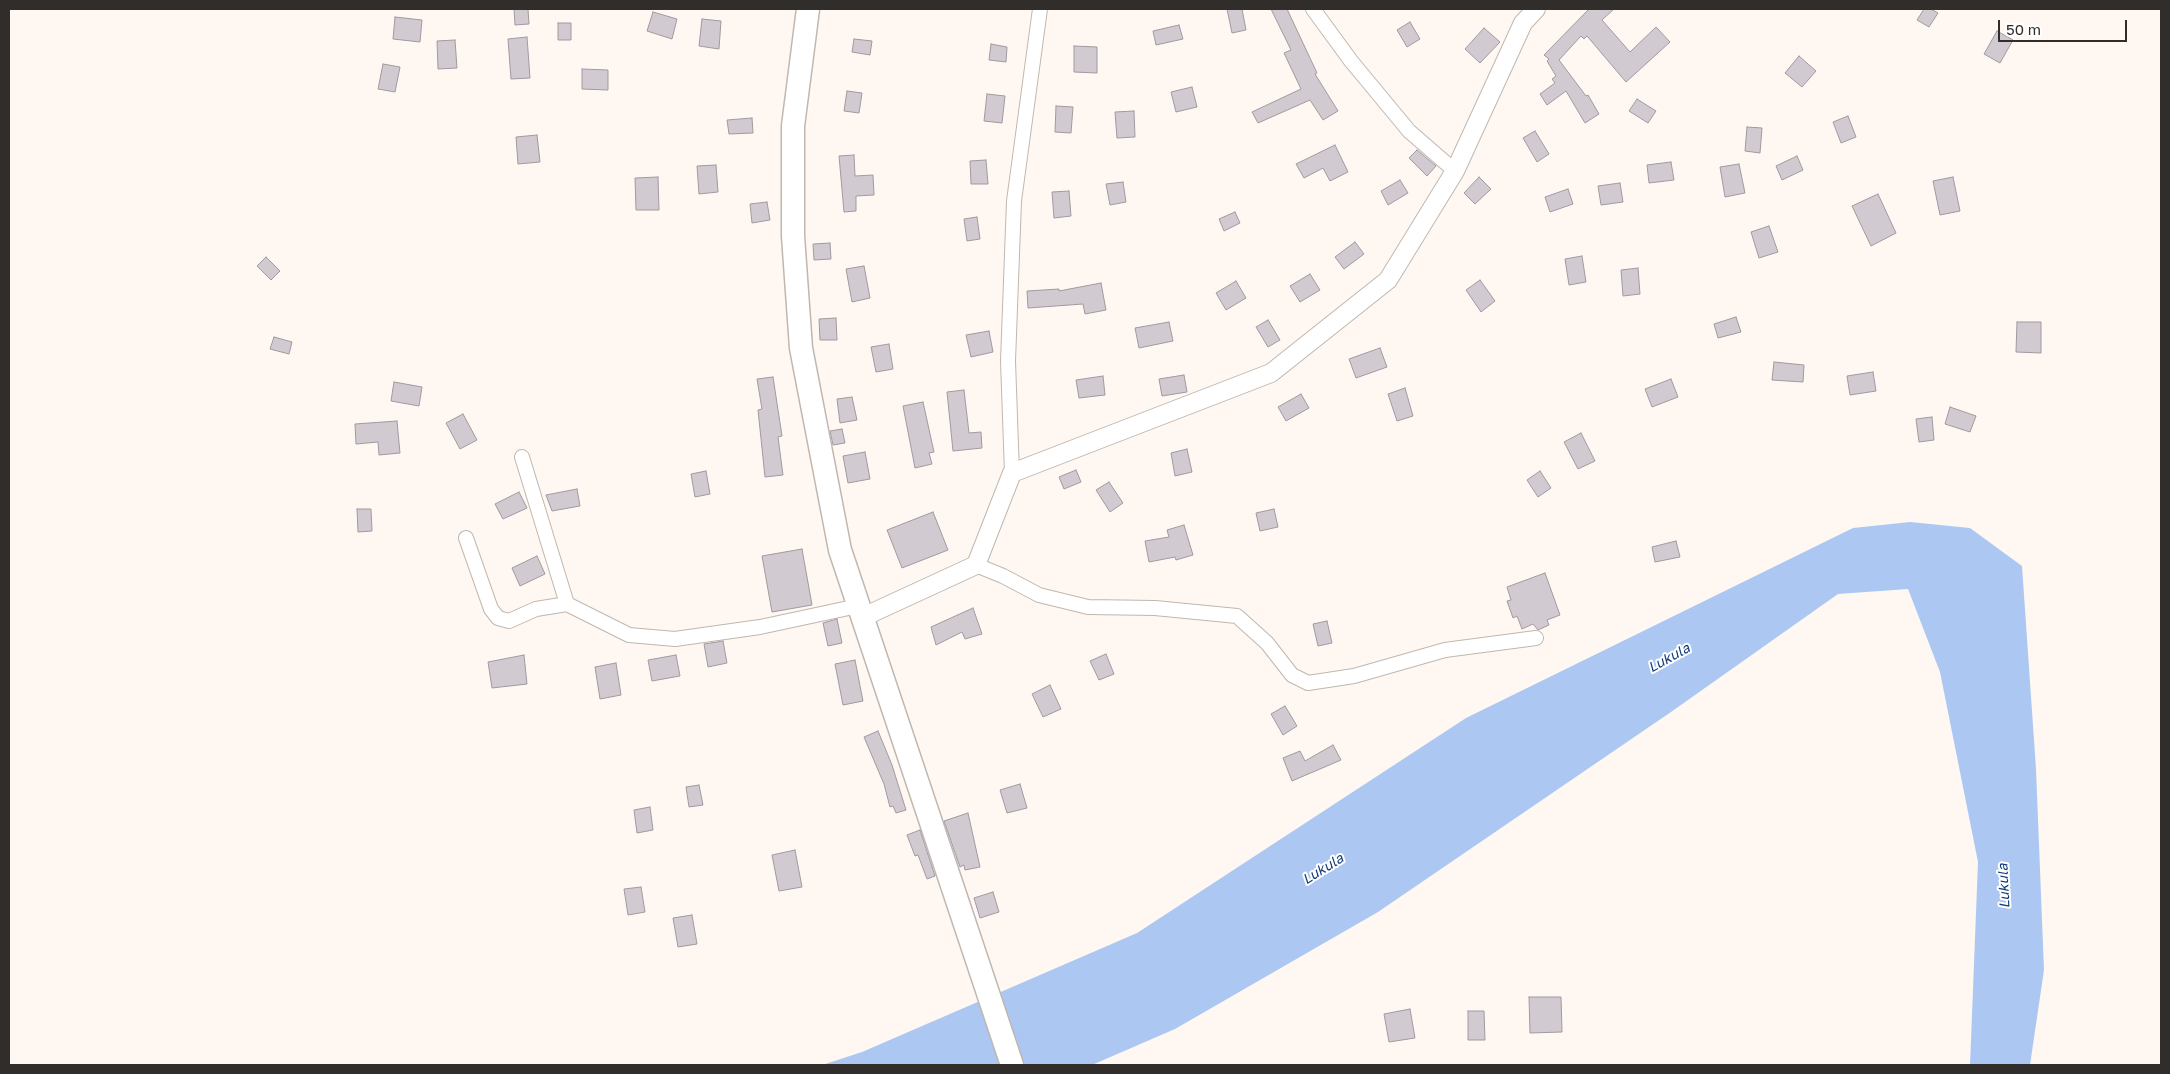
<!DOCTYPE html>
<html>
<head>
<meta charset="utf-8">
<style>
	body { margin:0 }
	#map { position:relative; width:2170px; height:1074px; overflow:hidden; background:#fff8f2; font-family:"Golos Text",sans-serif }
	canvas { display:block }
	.frame { position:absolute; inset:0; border:10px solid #302d2a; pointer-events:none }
	.scale { position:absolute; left:1998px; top:20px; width:129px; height:22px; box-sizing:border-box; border:2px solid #302d2a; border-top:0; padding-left:6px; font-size:15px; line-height:18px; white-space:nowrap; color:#302d2a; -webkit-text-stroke:4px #fff; paint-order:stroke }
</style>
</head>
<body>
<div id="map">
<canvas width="2170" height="1074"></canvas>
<div class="frame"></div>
<div class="scale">50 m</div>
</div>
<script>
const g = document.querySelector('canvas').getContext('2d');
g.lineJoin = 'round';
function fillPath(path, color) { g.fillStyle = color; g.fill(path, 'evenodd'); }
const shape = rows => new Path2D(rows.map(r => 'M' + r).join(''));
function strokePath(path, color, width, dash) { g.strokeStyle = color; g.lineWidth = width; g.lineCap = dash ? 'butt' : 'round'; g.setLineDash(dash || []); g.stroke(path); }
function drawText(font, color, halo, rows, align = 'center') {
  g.font = font + ' "Golos Text",sans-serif'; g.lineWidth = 4; g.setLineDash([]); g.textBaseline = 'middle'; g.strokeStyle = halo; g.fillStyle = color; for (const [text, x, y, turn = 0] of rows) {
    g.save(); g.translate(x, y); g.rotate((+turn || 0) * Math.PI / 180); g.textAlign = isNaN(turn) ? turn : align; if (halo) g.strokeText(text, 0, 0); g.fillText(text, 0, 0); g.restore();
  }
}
fillPath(shape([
	[1910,522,1970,528,2022,566,2036,769,2044,970,2030,1065,1970,1065,1978,862,1940,672,1908,589,1838,594,1671,712,1378,912,1175,1029,1092,1065,822,1065,862,1052,1137,933,1466,718,1853,528]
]), '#acc8f2');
const building = shape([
	[514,9,528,9,529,24,515,25,514,9],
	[1227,9,1242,9,1246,30,1232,33,1227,9],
	[1271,9,1287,9,1317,73,1315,74,1338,111,1323,120,1310,100,1258,123,1252,112,1301,89,1284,53,1291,50,1271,9],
	[1589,9,1614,9,1602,20,1630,52,1656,27,1670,42,1626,82,1587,36,1584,39,1581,36,1559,60,1586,96,1588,95,1599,114,1585,123,1566,91,1547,105,1540,94,1555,83,1552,79,1556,76,1547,61,1549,59,1544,55,1589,9],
	[1924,9,1931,9,1938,13,1929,27,1917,20,1924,9],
	[653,12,677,19,672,39,647,31,653,12],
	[395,17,422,20,420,42,393,39,395,17],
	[702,19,721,21,719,49,699,46,702,19],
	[1410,22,1420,39,1407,47,1397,30,1410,22],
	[558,23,571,23,571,40,558,40,558,23],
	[1179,25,1183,39,1156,45,1153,31,1179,25],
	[1484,28,1500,42,1480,63,1465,49,1484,28],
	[1997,31,2013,40,2000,63,1984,54,1997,31],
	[527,37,530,78,511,79,508,39,527,37],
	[854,39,872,41,870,55,852,52,854,39],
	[455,40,457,68,438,69,437,41,455,40],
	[991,44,1007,47,1006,62,989,60,991,44],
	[1074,46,1097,47,1097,73,1074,72,1074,46],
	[1799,56,1816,71,1802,87,1785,73,1799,56],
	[383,64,400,67,395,92,378,89,383,64],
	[582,69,608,70,608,90,582,89,582,69],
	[1192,87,1197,107,1176,112,1171,92,1192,87],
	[847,91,862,93,859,113,844,111,847,91],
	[987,94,1005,96,1002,123,984,121,987,94],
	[1637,99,1656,111,1648,123,1629,111,1637,99],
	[1056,106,1073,107,1071,133,1055,132,1056,106],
	[1134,111,1135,137,1117,138,1115,112,1134,111],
	[1848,116,1856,137,1841,143,1833,122,1848,116],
	[752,118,753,133,729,134,727,120,752,118],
	[1747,127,1762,128,1760,153,1745,151,1747,127],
	[1535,131,1549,154,1537,162,1523,138,1535,131],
	[537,135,540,162,518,164,516,137,537,135],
	[1335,145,1348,172,1330,181,1323,168,1304,178,1296,164,1335,145],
	[1417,150,1436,166,1427,176,1409,158,1417,150],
	[854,155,855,176,873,175,874,195,856,196,856,211,844,212,839,156,854,155],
	[1797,156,1803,170,1782,180,1776,166,1797,156],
	[986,160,988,184,971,184,970,161,986,160],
	[1671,162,1674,180,1649,183,1647,165,1671,162],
	[1739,164,1745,193,1725,197,1720,167,1739,164],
	[716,165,718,192,699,194,697,166,716,165],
	[658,177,659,210,636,210,635,178,658,177],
	[1479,177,1491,189,1475,204,1464,193,1479,177],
	[1953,177,1960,211,1940,215,1933,181,1953,177],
	[1400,180,1408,193,1388,205,1381,191,1400,180],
	[1123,182,1126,202,1110,205,1106,184,1123,182],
	[1620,183,1623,202,1601,205,1598,186,1620,183],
	[1568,189,1573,204,1550,212,1545,197,1568,189],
	[1069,191,1071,216,1054,218,1052,192,1069,191],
	[1878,194,1896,233,1871,246,1852,206,1878,194],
	[767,202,770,220,752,223,750,204,767,202],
	[1235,212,1240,223,1224,231,1219,219,1235,212],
	[977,217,980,239,967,241,964,219,977,217],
	[1769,226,1778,252,1759,258,1751,232,1769,226],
	[1355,242,1364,254,1344,269,1335,257,1355,242],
	[830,243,831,259,814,260,813,244,830,243],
	[1582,256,1586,282,1569,285,1565,259,1582,256],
	[266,257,280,271,271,280,257,266,266,257],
	[864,266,870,298,852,302,846,269,864,266],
	[1638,268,1640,294,1623,296,1621,270,1638,268],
	[1310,274,1320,290,1300,302,1290,286,1310,274],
	[1480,280,1495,301,1481,312,1466,290,1480,280],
	[1236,281,1246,298,1226,310,1216,293,1236,281],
	[1101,283,1106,310,1085,314,1083,304,1028,308,1027,291,1059,289,1059,291,1101,283],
	[1736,317,1741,332,1718,338,1714,324,1736,317],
	[836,318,837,340,820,340,819,319,836,318],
	[1268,320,1280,340,1268,347,1256,327,1268,320],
	[1169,322,1173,341,1139,348,1135,328,1169,322],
	[2017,322,2041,322,2041,353,2016,352,2017,322],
	[989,331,993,352,971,357,966,335,989,331],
	[274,337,292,342,289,354,270,349,274,337],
	[889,344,893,369,876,372,871,347,889,344],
	[1380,348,1387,367,1356,378,1349,359,1380,348],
	[1774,362,1804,365,1803,382,1772,380,1774,362],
	[1873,372,1876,391,1850,395,1847,376,1873,372],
	[1184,375,1187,392,1162,396,1159,379,1184,375],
	[1103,376,1105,395,1079,398,1076,380,1103,376],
	[773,377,782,436,778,437,783,475,765,477,758,410,762,409,757,379,773,377],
	[1671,379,1678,397,1652,407,1645,389,1671,379],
	[394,382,422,387,419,406,391,401,394,382],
	[1405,388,1413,416,1397,421,1388,394,1405,388],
	[964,390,969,433,981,432,982,448,953,451,947,392,964,390],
	[1301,394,1309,408,1286,421,1278,407,1301,394],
	[852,397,857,420,840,423,837,399,852,397],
	[923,402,934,452,929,453,932,464,915,468,903,406,923,402],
	[1950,407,1976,416,1970,432,1945,424,1950,407],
	[463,414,477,440,460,449,446,423,463,414],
	[1932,417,1934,440,1919,442,1916,419,1932,417],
	[397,421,400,453,379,455,378,442,356,444,355,424,397,421],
	[842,429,845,443,833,445,830,431,842,429],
	[1581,433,1595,461,1578,469,1564,442,1581,433],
	[1187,449,1192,472,1175,476,1171,453,1187,449],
	[865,452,870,479,848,483,843,456,865,452],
	[1076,470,1081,482,1064,489,1059,477,1076,470],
	[706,471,710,494,695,497,691,474,706,471],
	[1540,471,1551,488,1538,497,1527,480,1540,471],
	[1109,482,1123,503,1110,512,1096,490,1109,482],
	[577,489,580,506,552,511,546,495,577,489],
	[519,492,527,508,503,519,495,504,519,492],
	[357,509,371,509,372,531,358,532,357,509],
	[1274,509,1278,527,1260,531,1256,513,1274,509],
	[933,512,948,550,902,568,887,530,933,512],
	[1184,525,1193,555,1176,560,1175,557,1149,562,1145,541,1169,537,1167,530,1184,525],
	[1676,541,1680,557,1655,562,1652,547,1676,541],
	[802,549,812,605,772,612,762,556,802,549],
	[537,556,545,574,520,586,512,568,537,556],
	[1545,573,1560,615,1547,620,1549,625,1538,630,1533,624,1522,629,1517,616,1513,618,1507,601,1511,600,1507,587,1545,573],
	[973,608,982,634,965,639,962,632,936,645,931,627,973,608],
	[837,619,842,643,828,646,823,623,837,619],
	[1327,621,1332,643,1318,646,1313,624,1327,621],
	[723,641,727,663,708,667,704,644,723,641],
	[1106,654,1114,674,1099,680,1090,661,1106,654],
	[524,655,527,684,492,688,488,662,524,655],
	[676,655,680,676,652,681,648,660,676,655],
	[855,660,863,701,843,705,835,664,855,660],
	[616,663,621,695,600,699,595,667,616,663],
	[1050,685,1061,709,1043,717,1032,694,1050,685],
	[1285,706,1297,726,1283,735,1271,714,1285,706],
	[878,731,892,765,906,810,896,813,893,806,890,807,884,784,864,737,878,731],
	[1333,745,1341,760,1292,781,1283,758,1300,751,1305,761,1333,745],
	[1020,784,1027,808,1007,813,1000,790,1020,784],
	[699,785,703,805,689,807,686,787,699,785],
	[650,807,653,830,637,833,634,810,650,807],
	[968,813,980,867,965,870,964,865,960,867,944,821,968,813],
	[920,830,935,876,927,879,918,855,915,856,907,835,920,830],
	[795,850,802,887,779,891,772,855,795,850],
	[641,887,645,912,628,915,624,889,641,887],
	[993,892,999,912,980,918,974,898,993,892],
	[692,915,697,944,678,947,673,918,692,915],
	[1529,997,1561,997,1562,1032,1530,1033,1529,997],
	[1410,1009,1415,1038,1389,1042,1384,1014,1410,1009],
	[1468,1011,1484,1011,1485,1040,1468,1040,1468,1011]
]);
fillPath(building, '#d2cad1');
strokePath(building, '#a199a0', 1);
const minor = shape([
	[1313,9,1351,61,1409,131,1455,171],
	[522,457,567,604],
	[1012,473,1008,361,1014,201,1040,9],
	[466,538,491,609,498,618,509,621,536,609,567,604,629,635,675,639,760,627,858,606],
	[976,565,1003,576,1039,595,1088,607,1155,608,1237,616,1267,643,1292,675,1308,683,1354,676,1445,650,1536,638]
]);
const tertiary = shape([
	[861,618,976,565,1012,473,1271,373,1388,280,1455,171,1523,23,1536,9]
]);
const trunk = shape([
	[808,9,793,126,793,236,801,348,840,550,1012,1065]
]);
strokePath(minor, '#bfb7b0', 16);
strokePath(tertiary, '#bfb7b0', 20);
strokePath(trunk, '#bfb7b0', 25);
strokePath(minor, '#fff', 14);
strokePath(tertiary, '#fff', 18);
strokePath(trunk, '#fff', 22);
drawText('italic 14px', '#113c77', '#fff', [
	["Lukula",1669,658,-29],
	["Lukula",1323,869,-32],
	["Lukula",2004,886,-93]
]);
</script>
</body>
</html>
